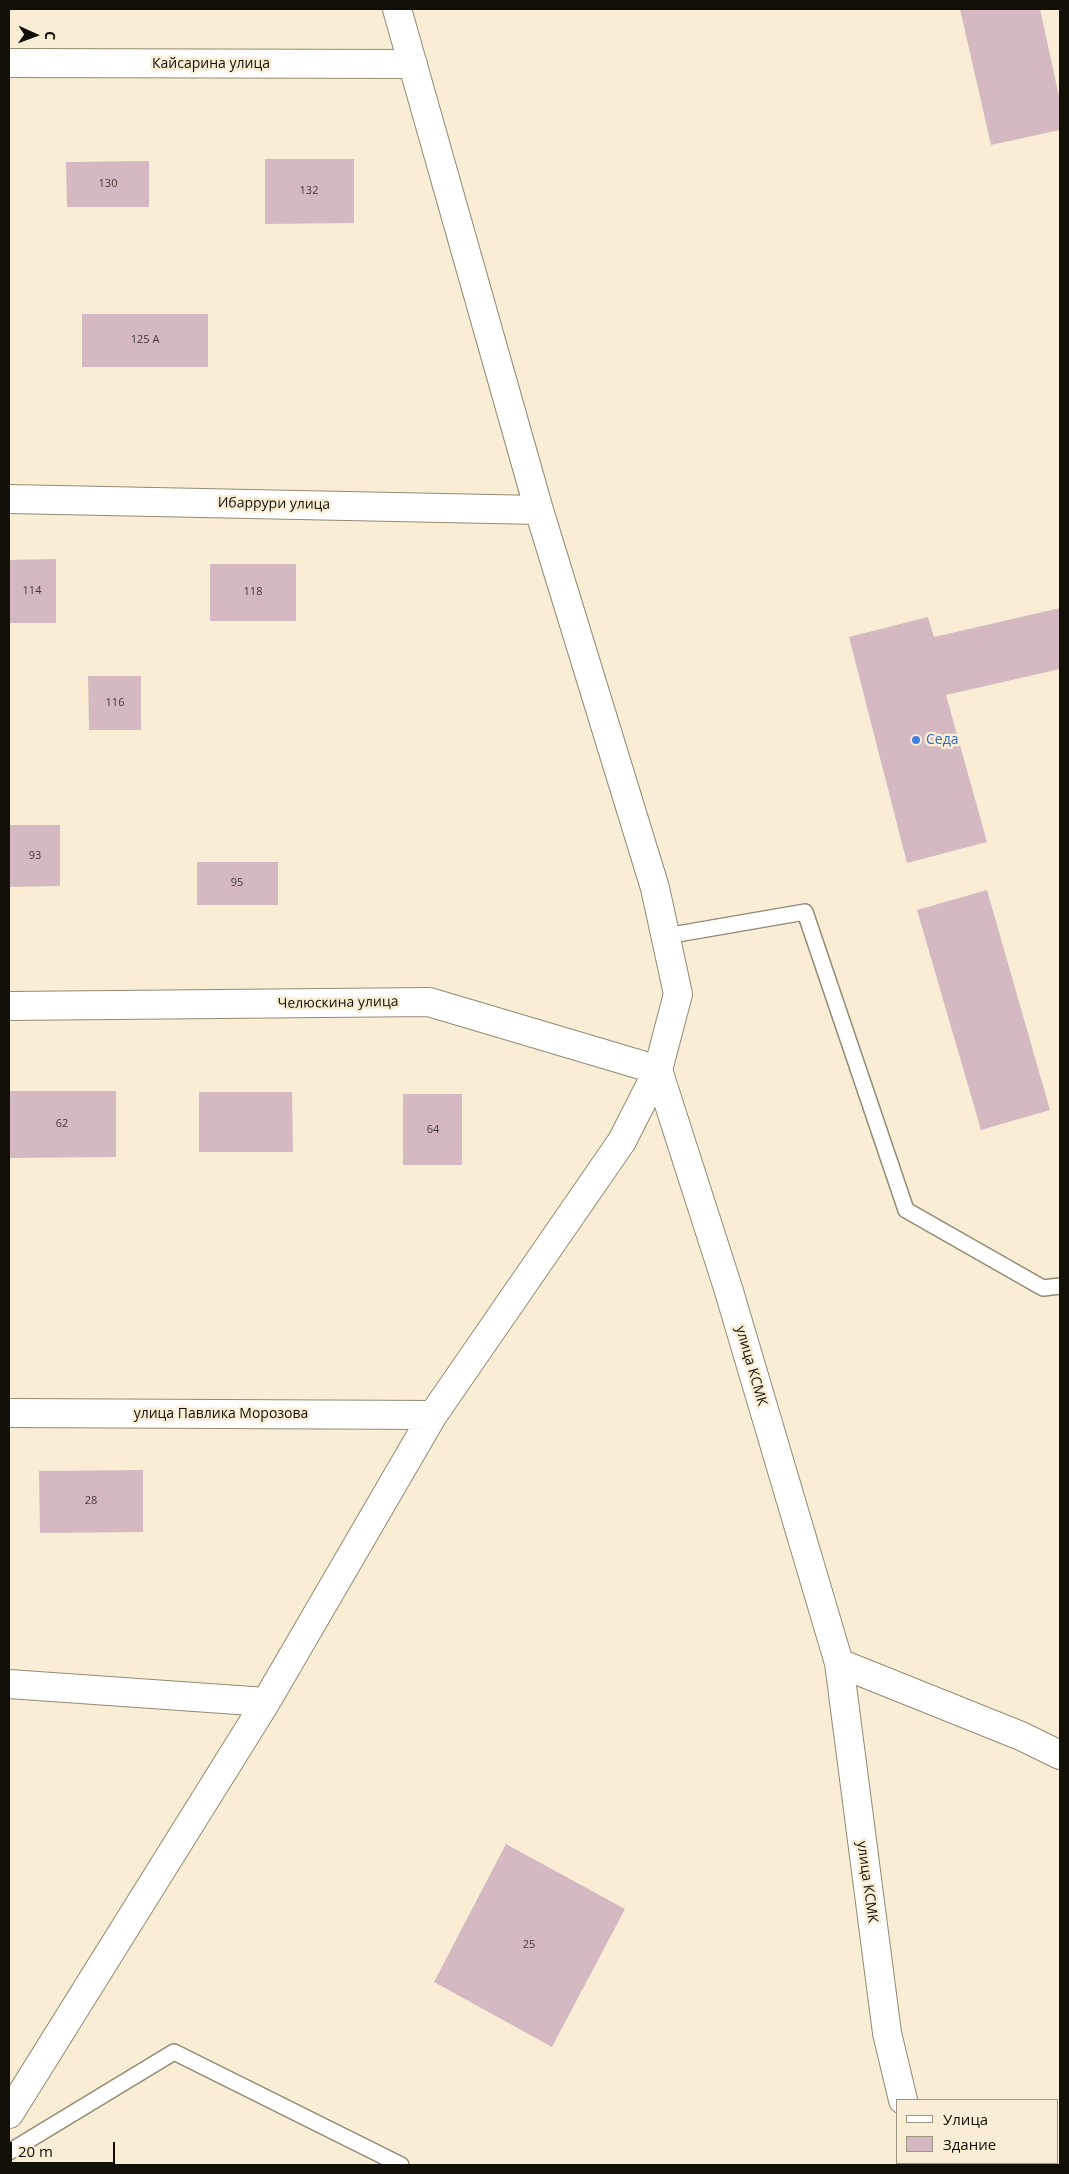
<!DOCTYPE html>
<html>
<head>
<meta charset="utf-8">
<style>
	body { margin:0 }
	#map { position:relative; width:1069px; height:2174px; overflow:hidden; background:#f9eed5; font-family:"Open Sans",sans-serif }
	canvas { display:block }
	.frame { position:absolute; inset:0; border:10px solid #120f07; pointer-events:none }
	.legend { position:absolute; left:896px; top:2099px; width:162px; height:65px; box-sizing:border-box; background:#f9eed5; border:1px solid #9d9583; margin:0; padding:6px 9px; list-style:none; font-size:15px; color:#120f07 }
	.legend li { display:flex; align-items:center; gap:10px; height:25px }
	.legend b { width:25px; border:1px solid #9d9583 }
	.north { position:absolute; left:10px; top:10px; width:50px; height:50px; -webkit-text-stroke:4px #f9eed5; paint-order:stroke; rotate:92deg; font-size:14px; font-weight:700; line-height:20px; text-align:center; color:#120f07 }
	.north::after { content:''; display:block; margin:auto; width:18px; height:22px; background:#120f07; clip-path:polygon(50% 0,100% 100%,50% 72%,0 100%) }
	.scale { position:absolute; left:10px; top:2142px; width:105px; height:22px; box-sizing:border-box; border:2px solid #120f07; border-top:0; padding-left:6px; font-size:15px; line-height:18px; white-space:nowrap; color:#120f07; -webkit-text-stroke:4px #f9eed5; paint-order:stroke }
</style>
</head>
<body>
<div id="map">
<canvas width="1069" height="2174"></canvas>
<div class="frame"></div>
<ul class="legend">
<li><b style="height:6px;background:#fff"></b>Улица</li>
<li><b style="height:14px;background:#d5b9c2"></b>Здание</li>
</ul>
<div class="north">С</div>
<div class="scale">20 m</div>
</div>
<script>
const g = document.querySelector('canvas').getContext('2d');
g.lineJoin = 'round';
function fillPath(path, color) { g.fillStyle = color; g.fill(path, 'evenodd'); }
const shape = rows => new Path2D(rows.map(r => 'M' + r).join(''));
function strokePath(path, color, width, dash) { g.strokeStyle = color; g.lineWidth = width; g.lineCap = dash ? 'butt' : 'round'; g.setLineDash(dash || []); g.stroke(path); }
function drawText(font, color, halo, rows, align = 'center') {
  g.font = font + ' "Open Sans",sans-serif'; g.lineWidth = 5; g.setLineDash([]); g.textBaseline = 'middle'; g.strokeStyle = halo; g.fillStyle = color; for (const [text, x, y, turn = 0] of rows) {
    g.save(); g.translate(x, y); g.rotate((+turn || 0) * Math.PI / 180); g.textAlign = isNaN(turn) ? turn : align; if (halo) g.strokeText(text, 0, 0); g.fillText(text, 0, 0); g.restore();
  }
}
fillPath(shape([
	[960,9,1040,9,1060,101,1060,130,991,145],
	[265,159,354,159,354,223,265,224],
	[149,161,149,207,67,207,66,162],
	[82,314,208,314,208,367,82,367],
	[56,559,56,623,9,623,9,560],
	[210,564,296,564,296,621,210,621],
	[1060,608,1060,669,946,695,987,842,907,863,849,637,928,617,934,637],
	[88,676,141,676,141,730,89,730],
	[9,825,60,825,60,886,9,887],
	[197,862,278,862,278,905,197,905],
	[987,890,1050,1110,981,1130,917,910],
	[9,1091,116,1091,116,1157,9,1158],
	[199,1092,292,1092,293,1152,199,1152],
	[403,1094,462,1094,462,1165,403,1165],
	[143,1470,143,1532,40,1533,39,1471],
	[506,1844,625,1909,552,2047,434,1982]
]), '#d5b9c2');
const service = shape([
	[666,936,805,912,906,1210,1043,1288,1060,1286],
	[9,2152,174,2052,401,2165]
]);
const minor = shape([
	[9,63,413,64],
	[9,499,539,510],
	[9,1006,429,1002,658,1070],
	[658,1070,728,1288,839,1663,887,2033,903,2100],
	[9,1413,433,1415],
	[839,1663,1021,1736,1060,1755],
	[9,1684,266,1702],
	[9,2114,266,1702,433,1415,622,1141,658,1070,678,994,655,888,539,510,397,9],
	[918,2163,918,2165]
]);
strokePath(service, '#948973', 18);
strokePath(minor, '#948973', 30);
strokePath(service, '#fff', 15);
strokePath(minor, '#fff', 28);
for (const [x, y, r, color] of [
	[916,740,5,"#3f7fe0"]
]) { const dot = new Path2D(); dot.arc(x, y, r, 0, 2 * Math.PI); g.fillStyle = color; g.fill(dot); strokePath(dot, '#f9eed5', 2); }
drawText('11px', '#433a36', null, [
	["130",108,184],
	["132",309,191],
	["125 А",145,340],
	["114",32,591],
	["118",253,592],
	["116",115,703],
	["93",35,856],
	["95",237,883],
	["62",62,1124],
	["64",433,1130],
	["28",91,1501],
	["25",529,1945]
]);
drawText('14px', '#120f07', '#f9eed5', [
	["Кайсарина улица",211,64],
	["Ибаррури улица",274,504,1],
	["Челюскина улица",338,1003,-1],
	["улица КСМК",751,1366,74],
	["улица Павлика Морозова",221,1414],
	["улица КСМК",867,1882,82]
]);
drawText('14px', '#366cbe', '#f9eed5', [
	["Седа",926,740]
], 'left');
</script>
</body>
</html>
